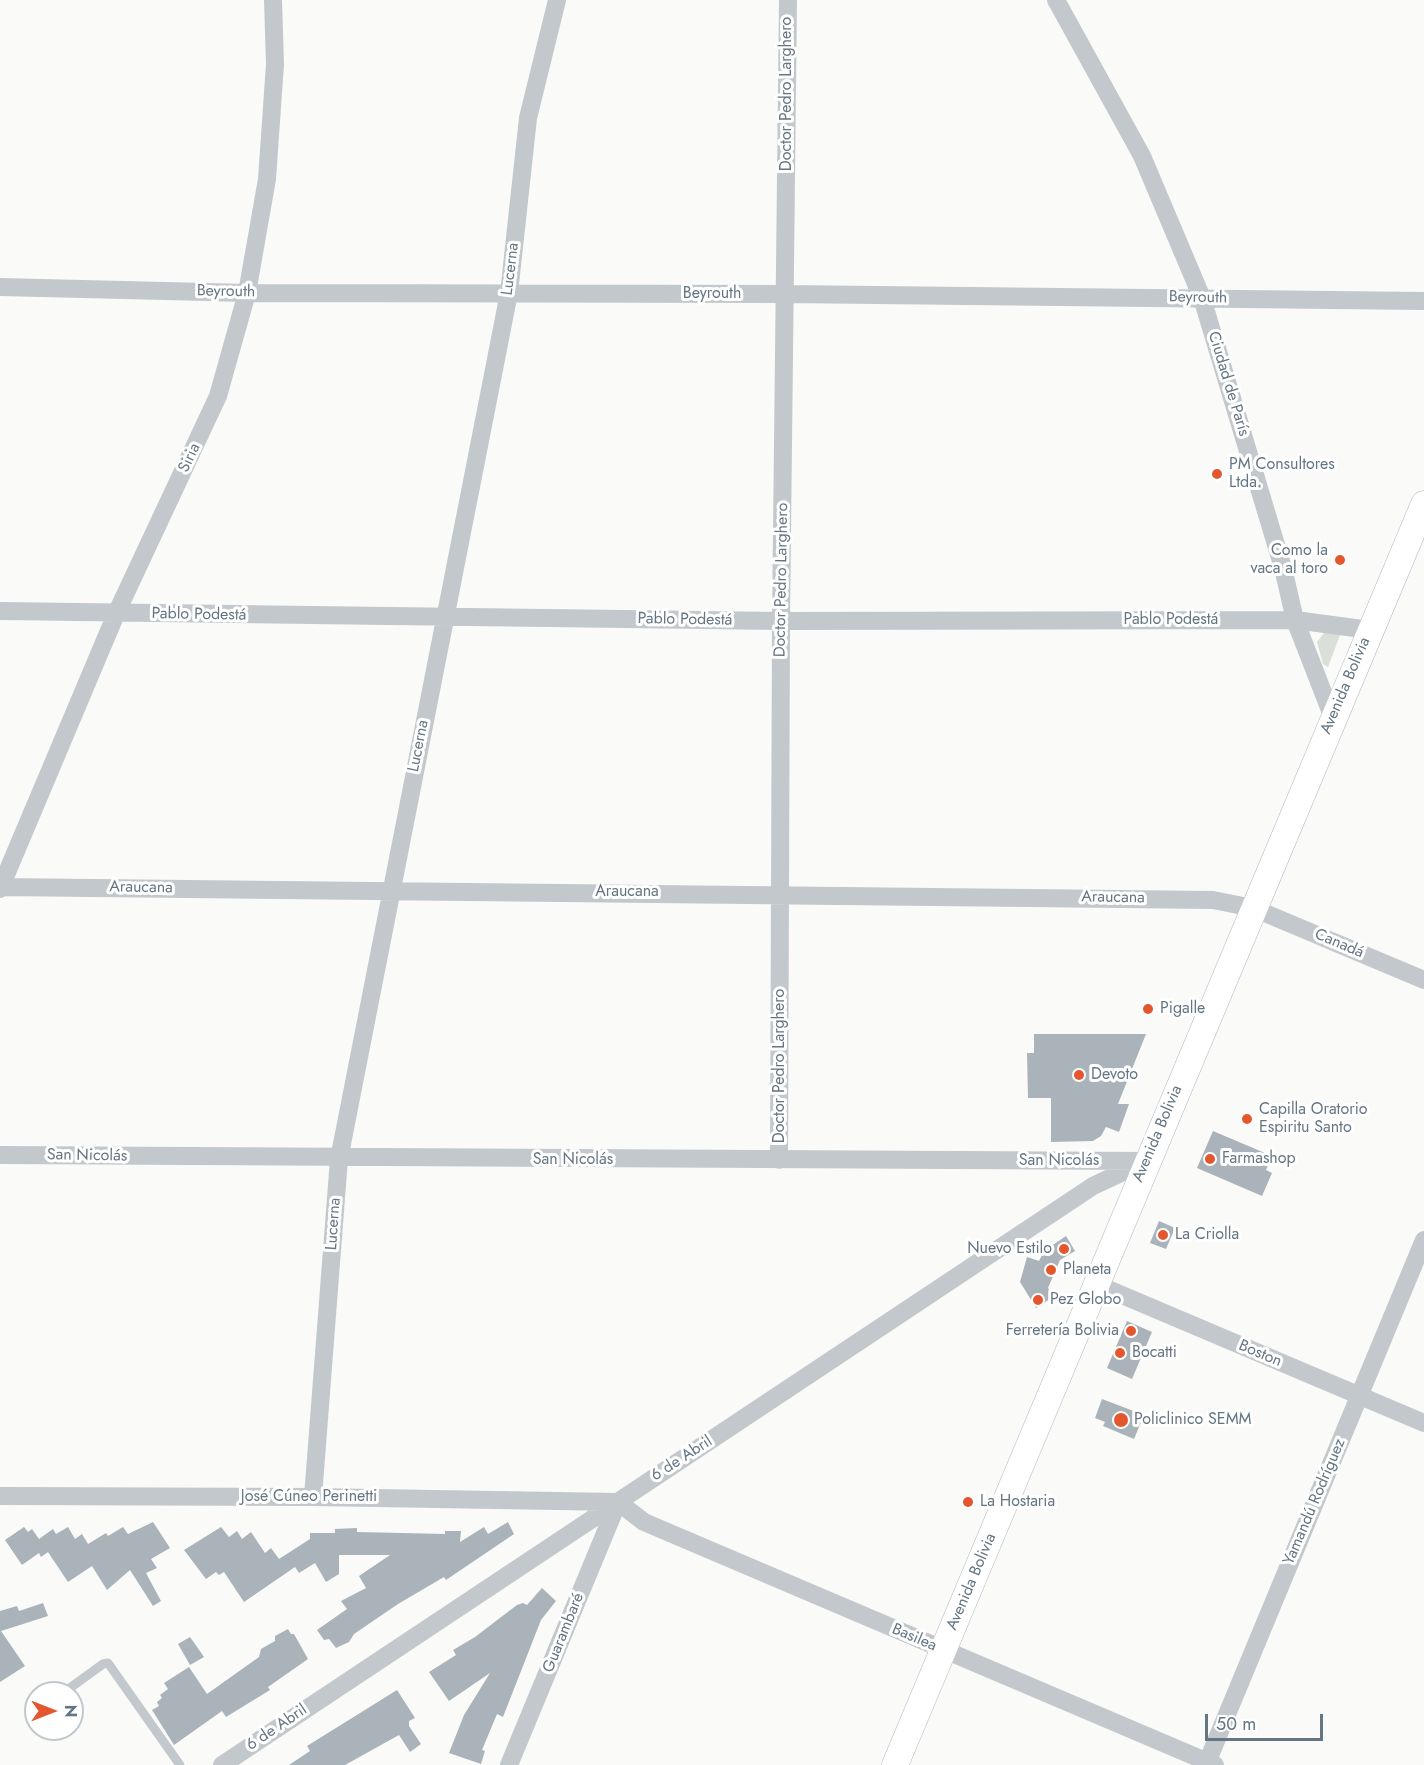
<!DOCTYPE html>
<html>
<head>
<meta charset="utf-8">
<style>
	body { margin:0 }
	#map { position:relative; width:1424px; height:1765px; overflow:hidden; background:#fafaf8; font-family:Jost,sans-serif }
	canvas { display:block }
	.north { position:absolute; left:24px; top:1681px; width:60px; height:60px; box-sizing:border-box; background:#fff; border:2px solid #c1c8cd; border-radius:50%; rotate:90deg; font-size:16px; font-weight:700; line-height:24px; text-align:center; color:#657683 }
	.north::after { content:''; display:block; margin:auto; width:21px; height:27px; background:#e4572e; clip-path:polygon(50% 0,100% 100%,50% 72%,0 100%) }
	.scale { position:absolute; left:1205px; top:1714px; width:118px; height:27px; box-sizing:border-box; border:3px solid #657683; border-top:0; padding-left:8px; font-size:18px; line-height:21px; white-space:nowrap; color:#657683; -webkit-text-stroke:4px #fff; paint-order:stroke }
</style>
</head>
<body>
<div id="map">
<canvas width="1424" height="1765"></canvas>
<div class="north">N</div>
<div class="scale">50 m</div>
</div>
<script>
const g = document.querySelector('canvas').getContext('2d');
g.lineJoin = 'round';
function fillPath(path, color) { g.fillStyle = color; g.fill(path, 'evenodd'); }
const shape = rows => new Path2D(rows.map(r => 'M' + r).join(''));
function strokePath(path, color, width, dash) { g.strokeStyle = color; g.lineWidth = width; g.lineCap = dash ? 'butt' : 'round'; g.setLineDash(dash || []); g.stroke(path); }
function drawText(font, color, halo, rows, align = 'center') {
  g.font = font + ' Jost,sans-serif'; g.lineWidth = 6; g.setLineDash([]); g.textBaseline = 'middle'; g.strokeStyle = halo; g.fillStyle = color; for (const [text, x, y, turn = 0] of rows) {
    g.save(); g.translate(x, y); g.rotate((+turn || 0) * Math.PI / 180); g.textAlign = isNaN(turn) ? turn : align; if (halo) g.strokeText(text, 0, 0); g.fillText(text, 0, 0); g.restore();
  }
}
fillPath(shape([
	[1334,631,1340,635,1328,667,1323,664,1317,642,1324,633]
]), '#dadfd7');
fillPath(shape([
	[1034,1034,1146,1034,1118,1104,1129,1104,1119,1132,1106,1127,1101,1136,1093,1141,1051,1142,1051,1098,1028,1098,1027,1053,1034,1053],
	[1213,1131,1272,1156,1266,1170,1272,1173,1262,1196,1197,1168],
	[1159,1221,1175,1228,1166,1249,1150,1243],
	[1066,1236,1075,1251,1060,1260,1048,1288,1053,1297,1036,1308,1020,1282,1027,1257,1039,1261,1044,1251],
	[1127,1321,1152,1332,1132,1379,1107,1368],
	[1102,1399,1144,1415,1134,1439,1103,1426,1105,1422,1095,1418],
	[153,1522,170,1548,151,1559,157,1568,146,1573,161,1601,153,1606,130,1570,107,1590,92,1566,68,1582,48,1552,41,1557,39,1553,22,1565,5,1540,24,1527,28,1532,32,1529,39,1539,53,1529,56,1534,68,1527,75,1539,82,1534,88,1544,106,1533,108,1536,123,1527,128,1534],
	[508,1522,514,1534,446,1580,444,1577,398,1604,354,1634,349,1642,336,1648,329,1639,324,1640,317,1630,347,1609,341,1601,366,1588,359,1576,390,1555,339,1555,339,1574,326,1582,315,1563,299,1573,295,1567,244,1602,224,1572,219,1575,216,1572,206,1579,184,1550,221,1527,229,1537,237,1531,242,1539,251,1532,265,1553,271,1548,279,1559,310,1539,310,1533,335,1533,335,1529,357,1528,357,1532,445,1534,445,1531,461,1531,460,1542,484,1527,488,1534],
	[542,1588,556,1601,541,1620,503,1717,497,1714,482,1750,485,1751,481,1764,449,1753,464,1715,490,1673,449,1701,429,1672,456,1655,453,1650,475,1637,517,1605,523,1603,527,1605],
	[43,1603,48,1616,1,1631,25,1666,0,1682,0,1611,17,1606,19,1611],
	[288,1629,291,1634,294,1634,308,1659,268,1687,270,1690,226,1717,222,1711,174,1745,152,1710,159,1706,157,1702,162,1698,160,1695,168,1689,164,1683,189,1667,207,1694,259,1657,261,1649,275,1641,275,1636],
	[190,1637,204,1657,190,1665,178,1644],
	[397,1690,415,1718,409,1721,409,1726,421,1744,410,1752,399,1735,345,1765,289,1765,310,1751,307,1746]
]), '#aab3b9');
const secondary = shape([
	[895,1765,1424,504]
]);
strokePath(secondary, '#b3babf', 27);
strokePath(shape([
	[63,1693,103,1664,108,1663,180,1765]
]), '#c3c8cc', 9);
strokePath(shape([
	[1056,0,1142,156,1202,298,1283,568,1295,620,1333,718],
	[0,287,247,293,786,294,1424,301],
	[0,611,781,621,1295,620,1370,630],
	[0,887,1213,900,1253,908,1424,980],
	[0,889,116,614,218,396,247,293,267,179,275,64,273,0],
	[0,1155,1146,1161],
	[779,1160,781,621,788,0],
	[1096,1284,1424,1423],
	[0,1496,313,1497,618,1502],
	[313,1497,339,1159,509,293,528,118,557,0],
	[618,1502,644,1522,1215,1765],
	[222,1765,1093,1186,1142,1163],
	[509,1765,618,1502],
	[1206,1765,1424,1240]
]), '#c3c8cc', 18);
strokePath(secondary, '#fff', 26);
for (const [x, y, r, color] of [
	[1217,474,6,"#e4572e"],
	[1340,560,6,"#e4572e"],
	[1148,1009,6,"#e4572e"],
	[1079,1075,6,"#e4572e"],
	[1247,1119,6,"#e4572e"],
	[1210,1159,6,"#e4572e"],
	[1163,1235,6,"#e4572e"],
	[1064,1249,6,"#e4572e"],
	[1051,1270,6,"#e4572e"],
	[1038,1300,6,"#e4572e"],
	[1131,1331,6,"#e4572e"],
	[1120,1353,6,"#e4572e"],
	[1121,1420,8,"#e4572e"],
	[968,1502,6,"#e4572e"]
]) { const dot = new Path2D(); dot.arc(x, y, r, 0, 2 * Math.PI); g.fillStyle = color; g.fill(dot); strokePath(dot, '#fff', 2); }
drawText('16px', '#657683', '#fff', [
	["Doctor Pedro Larghero",787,94,-90],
	["Lucerna",511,269,-83],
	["Beyrouth",226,292,1],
	["Beyrouth",712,294],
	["Beyrouth",1198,298,1],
	["Ciudad de París",1228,384,73],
	["Siria",190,458,-65],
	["Doctor Pedro Larghero",782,580,-89],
	["Pablo Podestá",199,615,1],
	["Pablo Podestá",685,620,1],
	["Pablo Podestá",1171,620],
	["Avenida Bolivia",1346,686,-67],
	["Lucerna",419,746,-79],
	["Araucana",141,888,1],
	["Araucana",627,892],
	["Araucana",1113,898,1],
	["Canadá",1339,944,23],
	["Doctor Pedro Larghero",780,1066,-90],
	["Avenida Bolivia",1158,1134,-67],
	["San Nicolás",87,1156,1],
	["San Nicolás",573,1160],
	["San Nicolás",1059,1161],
	["Lucerna",334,1224,-86],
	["Boston",1260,1354,23],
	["6 de Abril",682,1459,-33],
	["José Cúneo Perinetti",309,1497],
	["Yamandú Rodríguez",1315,1502,-67],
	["Avenida Bolivia",972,1582,-67],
	["Guarambaré",564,1633,-68],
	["Basilea",914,1638,23],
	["6 de Abril",277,1728,-34]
]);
drawText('16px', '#657683', '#fff', [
	["PM Consultores",1229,465],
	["Ltda.",1229,483],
	["Como la",1328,551,"right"],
	["vaca al toro",1328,569,"right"],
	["Pigalle",1160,1009],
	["Devoto",1091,1075],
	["Capilla Oratorio",1259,1110],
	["Espiritu Santo",1259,1128],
	["Farmashop",1222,1159],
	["La Criolla",1175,1235],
	["Nuevo Estilo",1052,1249,"right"],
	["Planeta",1063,1270],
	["Pez Globo",1050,1300],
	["Ferretería Bolivia",1119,1331,"right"],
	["Bocatti",1132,1353],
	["Policlinico SEMM",1134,1420],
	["La Hostaria",980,1502]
], 'left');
</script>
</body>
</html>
